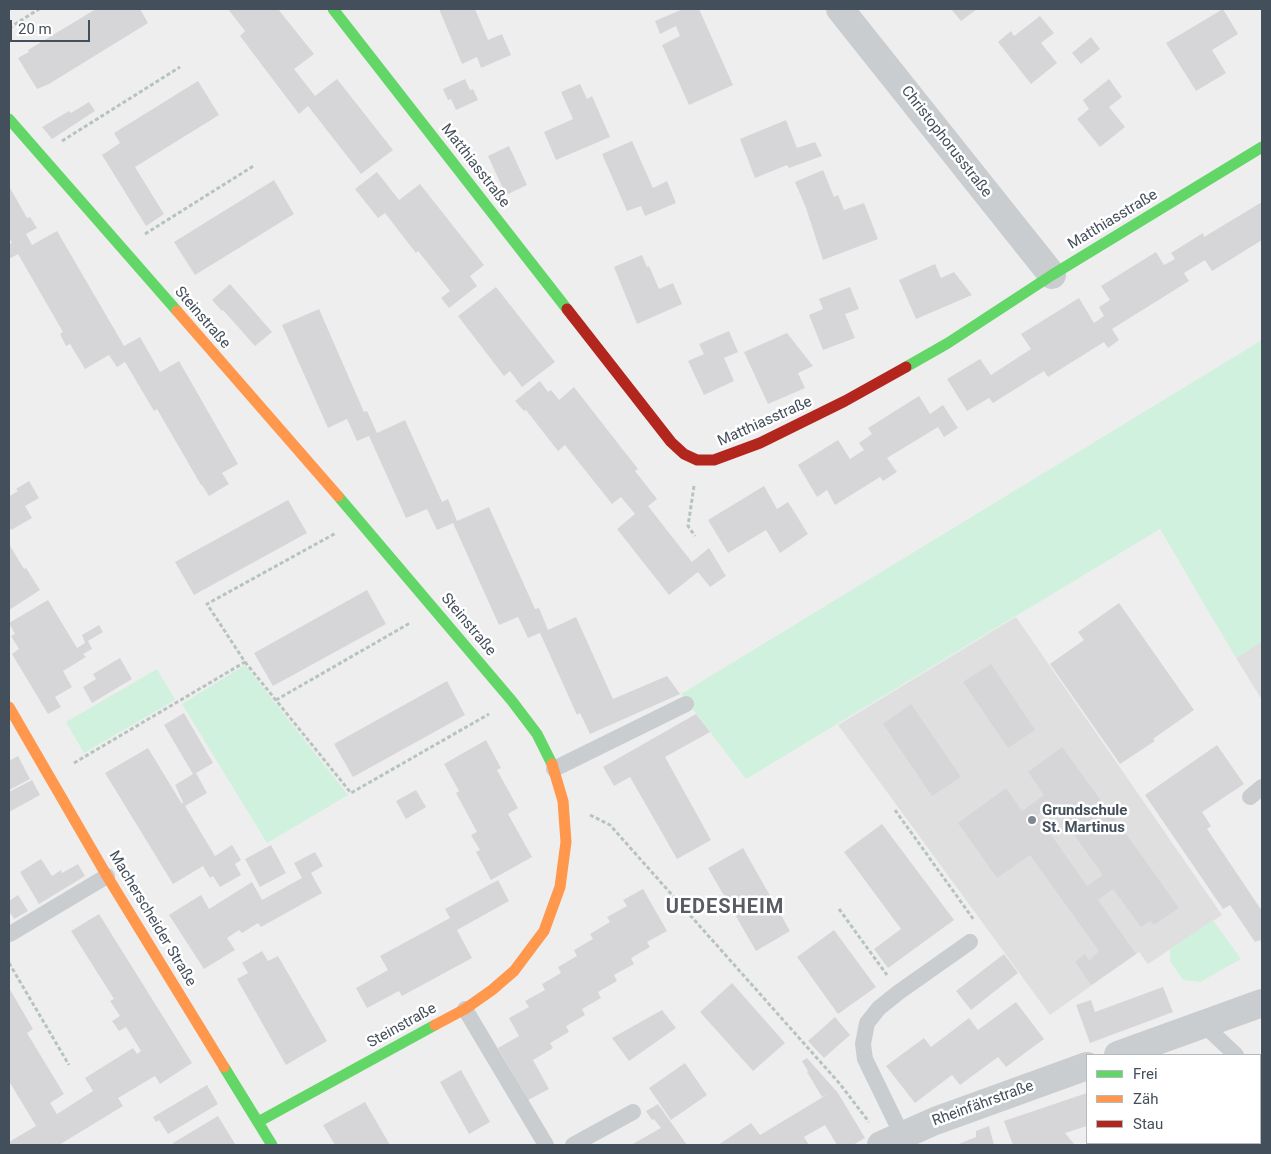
<!DOCTYPE html>
<html>
<head>
<meta charset="utf-8">
<style>
	body { margin:0 }
	#map { position:relative; width:1271px; height:1154px; overflow:hidden; background:#efeeee; font-family:Roboto,sans-serif }
	canvas { display:block }
	.frame { position:absolute; inset:0; border:10px solid #444f5c; pointer-events:none }
	.legend { position:absolute; left:1086px; top:1054px; width:175px; height:90px; box-sizing:border-box; background:#fff; border:1px solid #b4b9be; margin:0; padding:6px 9px; list-style:none; font-size:15px; color:#444f5c }
	.legend li { display:flex; align-items:center; gap:10px; height:25px }
	.legend b { width:25px; border:1px solid #b4b9be }
	.scale { position:absolute; left:10px; top:20px; width:80px; height:22px; box-sizing:border-box; border:2px solid #444f5c; border-top:0; padding-left:6px; font-size:15px; line-height:18px; white-space:nowrap; color:#444f5c; -webkit-text-stroke:4px #fff; paint-order:stroke }
</style>
</head>
<body>
<div id="map">
<canvas width="1271" height="1154"></canvas>
<div class="frame"></div>
<ul class="legend">
<li><b style="height:6px;background:#63d668"></b>Frei</li>
<li><b style="height:6px;background:#ff974d"></b>Zäh</li>
<li><b style="height:6px;background:#b3261e"></b>Stau</li>
</ul>
<div class="scale">20 m</div>
</div>
<script>
const g = document.querySelector('canvas').getContext('2d');
g.lineJoin = 'round';
function fillPath(path, color) { g.fillStyle = color; g.fill(path, 'evenodd'); }
const shape = rows => new Path2D(rows.map(r => 'M' + r).join(''));
function strokePath(path, color, width, dash) { g.strokeStyle = color; g.lineWidth = width; g.lineCap = dash ? 'butt' : 'round'; g.setLineDash(dash || []); g.stroke(path); }
function drawText(font, color, halo, rows, align = 'center') {
  g.font = font + ' Roboto,sans-serif'; g.lineWidth = 5; g.setLineDash([]); g.textBaseline = 'middle'; g.strokeStyle = halo; g.fillStyle = color; for (const [text, x, y, turn = 0] of rows) {
    g.save(); g.translate(x, y); g.rotate((+turn || 0) * Math.PI / 180); g.textAlign = isNaN(turn) ? turn : align; if (halo) g.strokeText(text, 0, 0); g.fillText(text, 0, 0); g.restore();
  }
}
fillPath(shape([
	[1016,617,1222,915,1148,964,1139,952,1050,1015,838,725],
	[1262,641,1262,700,1236,658]
]), '#e0dfe0');
fillPath(shape([
	[1262,340,1262,641,1236,658,1160,529,746,779,681,694],
	[245,665,348,795,267,843,182,704],
	[157,669,175,700,84,753,66,722],
	[1213,920,1241,959,1200,982,1183,980,1170,961,1170,949]
]), '#d0f1de');
fillPath(shape([
	[96,9,140,9,148,23,49,84,37,89,18,58,29,52,28,50],
	[228,9,278,9,314,54,294,69,315,96,337,79,393,150,361,174,308,106,299,114,240,36,245,31],
	[439,9,475,9,488,40,502,34,511,55,481,68,477,57,462,64],
	[683,9,699,9,733,85,689,105,662,45,680,36,676,26,660,34,655,21],
	[951,9,977,9,961,21],
	[1223,9,1238,34,1212,50,1226,73,1196,91,1166,43],
	[1040,16,1054,33,1041,43,1057,63,1031,84,998,42,1011,31,1014,36],
	[1091,37,1100,49,1081,64,1072,53],
	[465,79,470,90,473,89,478,100,456,110,451,99,448,100,443,89],
	[1109,79,1122,97,1109,107,1125,127,1100,147,1077,119,1089,109,1083,100],
	[198,81,219,115,135,167,164,214,146,226,102,155,120,143,114,133],
	[580,84,587,99,592,96,610,137,556,160,544,132,573,119,561,92],
	[89,102,95,111,52,139,42,127,69,111,71,113],
	[786,120,797,148,815,142,822,156,789,168,787,165,755,178,740,139],
	[632,141,653,188,667,181,676,203,645,216,641,206,627,211,602,154],
	[509,146,527,185,506,195,488,156],
	[823,170,834,197,838,195,844,210,864,203,878,239,823,260,806,208,795,182],
	[377,172,399,200,420,184,484,265,470,276,477,286,449,308,441,298,450,291,418,251,416,253,385,213,378,218,355,189],
	[274,180,294,214,195,275,174,242],
	[9,186,27,218,30,217,37,228,26,234,32,245,57,231,124,346,140,337,160,372,179,361,238,464,222,473,229,484,209,496,202,485,201,485,157,409,154,411,125,362,117,367,109,355,85,369,70,344,66,346,60,334,63,332,18,254,9,259,9,244,12,243,9,237],
	[1262,202,1262,240,1212,271,1205,260,1184,273,1189,281,1112,329,1119,340,1108,348,1104,342,1048,377,1044,371,993,403,989,398,967,411,947,379,980,359,991,375,1031,349,1021,334,1079,298,1094,323,1104,316,1099,307,1110,300,1101,286,1156,252,1164,265,1175,259,1171,253,1203,233,1204,237],
	[642,255,647,267,649,266,659,289,673,283,682,304,637,324,614,267],
	[935,264,941,278,954,272,972,295,916,319,899,280],
	[230,284,272,332,255,346,223,310,222,311,212,300],
	[496,287,555,362,522,387,510,371,504,376,458,316],
	[850,287,859,309,845,314,855,338,823,350,809,315,823,309,819,299],
	[319,309,364,412,367,411,377,433,405,420,442,502,448,499,457,521,489,507,535,609,539,608,548,630,576,617,613,699,667,676,680,694,590,734,580,713,577,715,540,633,528,638,518,617,499,625,453,523,437,530,427,509,406,518,369,436,357,441,347,419,328,428,282,325],
	[729,331,738,352,724,358,734,381,704,395,688,361,704,354,699,344],
	[787,333,813,366,798,373,805,388,768,404,744,352],
	[540,381,548,392,551,390,559,400,574,387,638,469,635,471,657,499,648,506,680,547,692,562,709,548,726,576,710,587,698,572,669,595,617,529,635,514,621,497,612,504,565,445,558,451,526,410,524,411,515,401],
	[919,396,930,414,943,405,958,428,944,437,938,427,887,458,897,472,883,481,880,477,835,505,827,490,817,497,798,465,838,440,850,459,864,450,859,443,872,434,868,428],
	[29,481,39,498,25,506,32,518,11,530,9,526,9,493,10,496,18,491,16,489],
	[764,486,777,509,788,502,808,534,780,553,766,530,728,553,708,520],
	[288,500,307,533,194,595,175,562],
	[9,544,24,569,26,568,40,590,9,610],
	[367,590,386,624,273,686,254,653],
	[48,600,77,648,85,643,82,635,99,625,103,632,88,641,92,649,83,654,86,657,63,671,72,687,55,697,61,707,48,714,12,654,19,649,11,636,15,634,9,623],
	[1119,603,1194,710,1153,739,1155,741,1120,764,1050,664,1084,640,1078,632],
	[120,658,132,679,92,703,83,687,96,679,93,674],
	[991,664,1035,730,1008,748,963,682],
	[447,681,465,715,353,777,334,744],
	[911,704,961,777,932,796,883,724],
	[184,713,213,763,196,773,207,793,185,806,215,856,232,845,241,860,235,864,241,875,220,887,213,876,210,878,203,866,173,884,105,773,148,748,182,804,183,802,175,785,193,774,164,725],
	[696,714,710,732,665,757,711,840,677,859,630,777,614,786,603,767],
	[486,740,501,768,497,770,518,808,508,814,532,857,491,880,476,852,480,850,471,835,477,832,456,793,459,791,444,764],
	[1217,745,1244,784,1202,812,1211,826,1207,829,1262,911,1262,944,1260,940,1255,942,1230,905,1223,909,1145,795],
	[1062,747,1102,802,1093,809,1099,817,1109,810,1179,908,1154,925,1150,921,1141,927,1113,889,1098,900,1136,954,1091,985,1075,962,1085,954,1089,961,1099,951,1030,855,997,878,958,823,1006,788,1022,811,1044,795,1028,772],
	[1052,804,1103,875,1087,886,1037,815],
	[18,756,30,779,9,790,9,761],
	[32,780,40,795,9,812,9,792],
	[416,790,426,807,406,819,396,801],
	[882,824,954,920,888,968,874,949,901,929,844,852],
	[271,845,286,873,260,887,245,859],
	[743,848,790,931,756,951,708,868],
	[315,852,323,866,311,873,322,893,261,927,258,923,242,933,239,930,227,938,235,950,204,969,169,915,201,895,209,909,252,882,262,900,302,878,294,863],
	[41,859,52,876,61,870,62,873,78,864,85,876,39,904,20,872],
	[498,880,509,901,457,930,472,958,402,996,399,991,367,1008,356,988,388,970,380,956,450,918,445,909],
	[643,889,667,931,647,942,650,947,631,958,634,964,614,975,617,981,598,992,601,998,582,1009,585,1015,566,1026,569,1032,550,1043,553,1048,533,1060,549,1089,528,1100,498,1048,519,1036,509,1018,529,1007,525,1001,545,990,542,984,561,973,558,967,577,956,574,950,593,939,590,934,610,922,607,917,627,906,623,900],
	[18,895,28,911,14,919,9,911,9,901],
	[99,914,192,1063,160,1084,155,1076,118,1098,123,1106,59,1145,11,1145,9,1142,36,1126,9,1081,9,988,33,1029,27,1033,64,1094,50,1103,57,1114,93,1091,85,1078,133,1048,137,1054,141,1051,126,1027,119,1031,112,1021,120,1016,110,1001,114,999,71,931],
	[834,930,876,987,838,1014,797,957],
	[262,951,268,961,278,956,327,1041,286,1065,237,979,248,973,242,963],
	[1004,954,1018,973,971,1010,956,991],
	[732,983,785,1043,753,1071,700,1012],
	[1163,987,1173,1012,1090,1043,1076,1005,1091,1000,1095,1012],
	[1016,1002,1044,1039,1006,1067,998,1057,960,1085,952,1075,915,1103,886,1066,924,1038,931,1047,969,1018,978,1030],
	[662,1010,676,1028,629,1061,612,1038],
	[835,1017,850,1035,824,1058,808,1041],
	[807,1058,838,1093,865,1138,853,1145,837,1145,825,1125,804,1137,809,1145,718,1145,751,1123,760,1135,828,1094,822,1097,807,1072,808,1071,802,1061],
	[685,1063,707,1095,671,1120,649,1088],
	[461,1070,490,1122,469,1134,440,1082],
	[207,1085,218,1104,168,1134,159,1120,156,1122,153,1117],
	[1087,1093,1087,1126,1065,1133,1075,1145,1013,1145,1004,1121],
	[365,1102,390,1145,335,1145,323,1125],
	[658,1104,687,1145,631,1145,661,1128,654,1119,652,1120,646,1111],
	[218,1116,235,1144,232,1145,174,1145,173,1143],
	[989,1126,994,1145,956,1145,976,1137,976,1131]
]), '#d6d6d9');
strokePath(shape([
	[9,28,39,9],
	[62,141,180,67],
	[145,234,255,165],
	[694,486,688,526,695,536],
	[245,662,351,793,489,714],
	[276,700,410,623],
	[74,763,245,662,207,604,336,533],
	[895,810,974,920],
	[590,815,610,825,840,1084,869,1122],
	[839,909,887,975],
	[9,963,69,1065]
]), '#b6c4c0', 3, [4, 2.5]);
strokePath(shape([
	[554,769,686,704],
	[1250,797,1262,787],
	[10,934,107,876],
	[465,1009,546,1145],
	[1204,1025,1236,1055],
	[1260,1077,1262,1079],
	[902,1135,865,1059,863,1044,867,1023,879,1008,899,992,970,942],
	[573,1145,633,1112]
]), '#cacdcf', 16);
strokePath(shape([
	[840,9,1052,275],
	[1118,1055,1262,1003],
	[881,1145,935,1121,1087,1066]
]), '#cacdcf', 28);
strokePath(shape([
	[333,9,567,309],
	[9,119,177,311],
	[906,367,948,343,1052,275,1262,147],
	[338,496,512,701,537,734,552,764],
	[224,1067,272,1145],
	[258,1122,435,1025]
]), '#63d668', 11);
strokePath(shape([
	[177,311,338,496],
	[9,707,107,876,224,1067],
	[435,1025,465,1009,492,990,514,971,544,931,560,887,566,842,563,801,552,764]
]), '#ff974d', 11);
strokePath(shape([
	[567,309,671,442,684,454,697,460,714,460,760,443,845,401,906,367]
]), '#b3261e', 11);
for (const [x, y, r, color] of [
	[1032,820,5,"#80878f"]
]) { const dot = new Path2D(); dot.arc(x, y, r, 0, 2 * Math.PI); g.fillStyle = color; g.fill(dot); strokePath(dot, '#fff', 2); }
drawText('15px', '#444f5c', '#fff', [
	["Christophorusstraße",946,142,52],
	["Matthiasstraße",475,166,52],
	["Matthiasstraße",1113,220,-31],
	["Steinstraße",202,318,49],
	["Matthiasstraße",765,422,-24],
	["Steinstraße",468,625,50],
	["Macherscheider Straße",152,919,59],
	["Steinstraße",402,1026,-29],
	["Rheinfährstraße",983,1104,-20]
]);
drawText('bold 15px', '#444f5c', '#fff', [
	["Grundschule",1042,811],
	["St. Martinus",1042,828]
], 'left');
g.letterSpacing = '1px';
drawText('bold 20px', '#595d63', '#fff', [
	["UEDESHEIM",725,908]
]);
g.letterSpacing = '0px';
</script>
</body>
</html>
